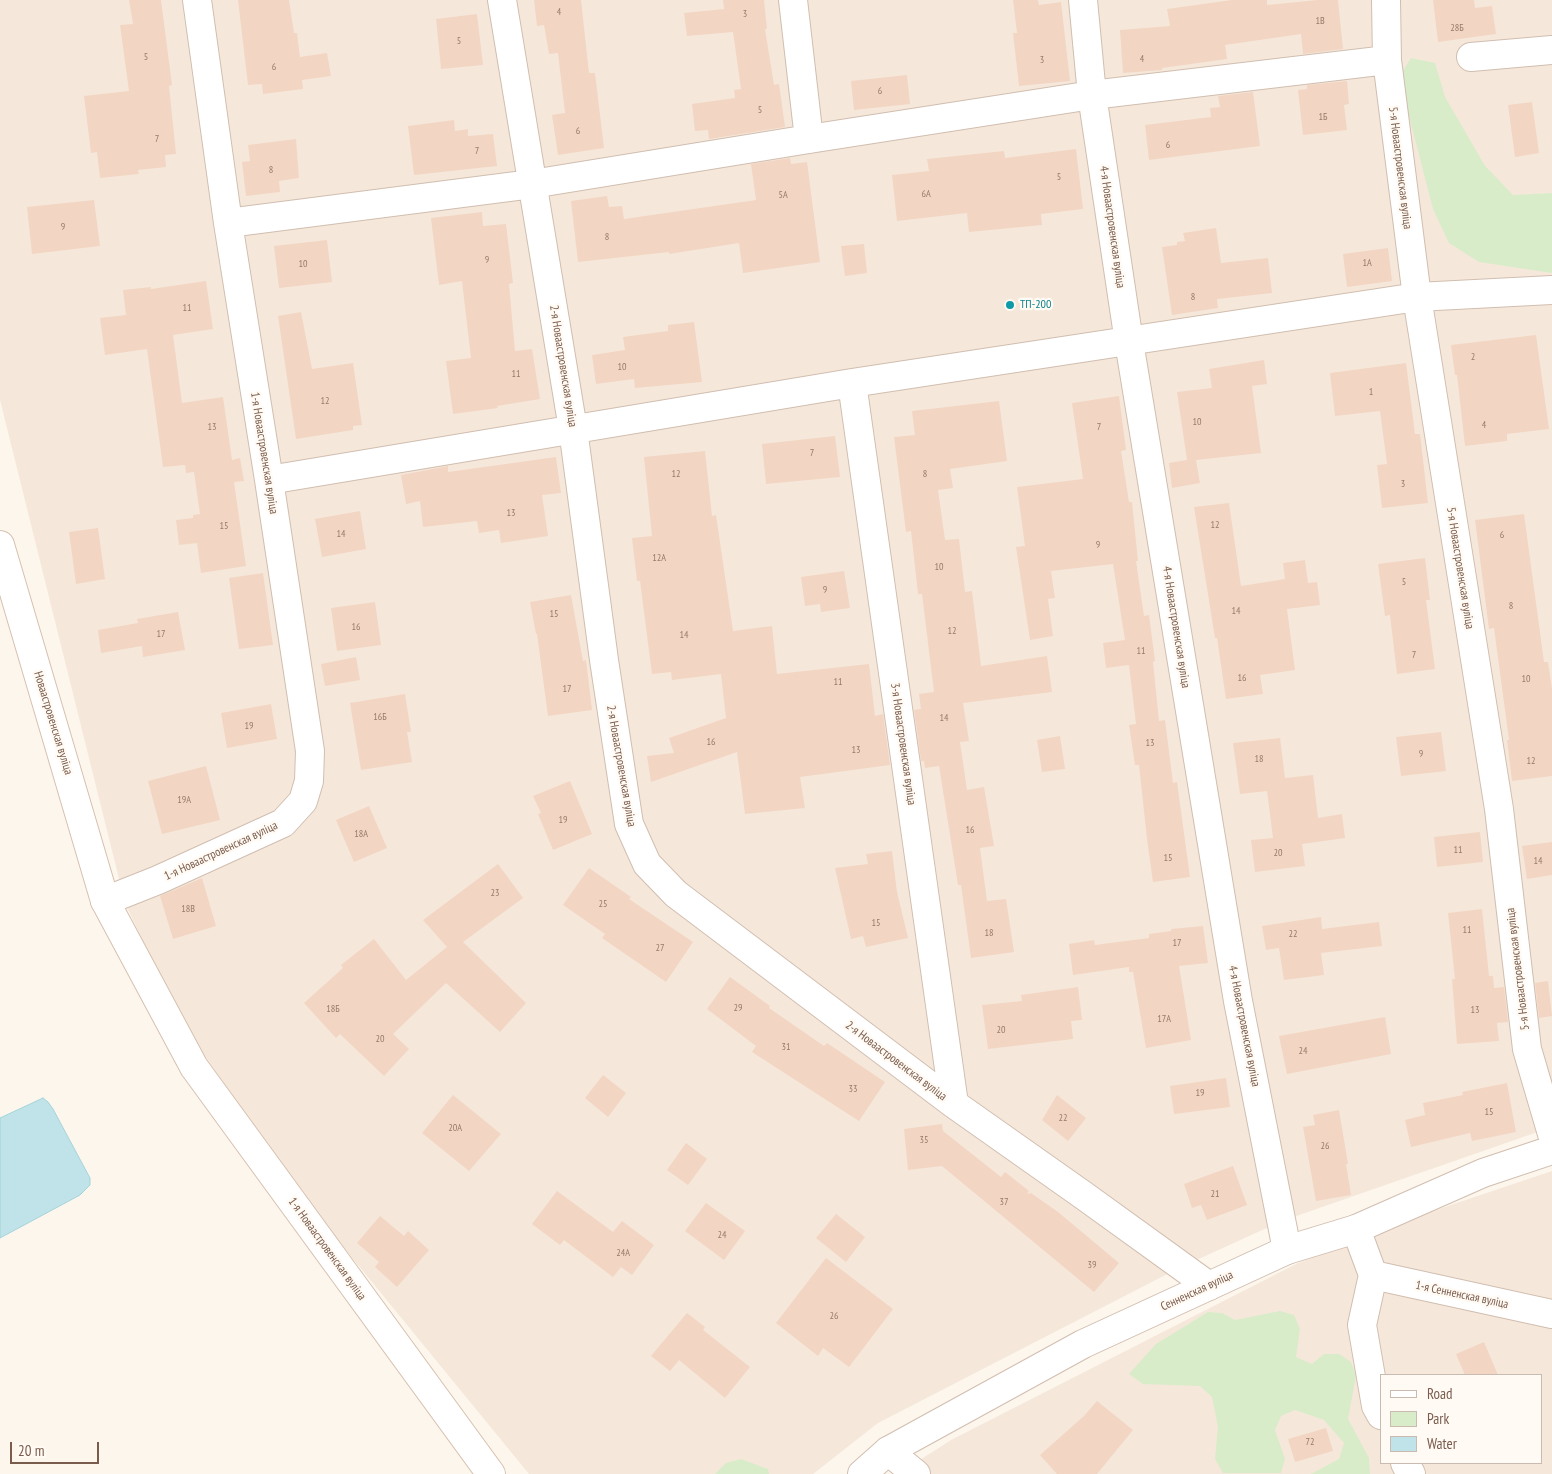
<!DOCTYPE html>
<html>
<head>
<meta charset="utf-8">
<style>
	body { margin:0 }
	#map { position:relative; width:1552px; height:1474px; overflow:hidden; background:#fdf6ec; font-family:"PT Sans Narrow",sans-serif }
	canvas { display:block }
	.legend { position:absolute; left:1380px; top:1374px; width:162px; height:90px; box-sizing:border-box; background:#fffaf3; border:1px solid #cabbb1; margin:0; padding:6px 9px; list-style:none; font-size:15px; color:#7a5c4d }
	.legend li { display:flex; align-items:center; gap:10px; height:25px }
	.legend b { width:25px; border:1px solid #cabbb1 }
	.scale { position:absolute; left:10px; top:1442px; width:89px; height:22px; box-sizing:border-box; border:2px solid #7a5c4d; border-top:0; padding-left:6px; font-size:15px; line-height:18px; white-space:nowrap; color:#7a5c4d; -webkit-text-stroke:4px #fffaf3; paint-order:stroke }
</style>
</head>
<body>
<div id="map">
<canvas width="1552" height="1474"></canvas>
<ul class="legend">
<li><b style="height:6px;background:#fff"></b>Road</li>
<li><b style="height:14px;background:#d8ecc9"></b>Park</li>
<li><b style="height:14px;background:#bfe3e8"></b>Water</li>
</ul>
<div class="scale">20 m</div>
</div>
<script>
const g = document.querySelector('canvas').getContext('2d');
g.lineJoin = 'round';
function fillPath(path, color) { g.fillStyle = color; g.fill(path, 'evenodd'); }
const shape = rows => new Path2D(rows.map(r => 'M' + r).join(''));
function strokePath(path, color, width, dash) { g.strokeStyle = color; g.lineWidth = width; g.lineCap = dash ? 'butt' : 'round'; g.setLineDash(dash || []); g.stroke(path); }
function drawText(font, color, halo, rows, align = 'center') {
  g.font = font + ' "PT Sans Narrow",sans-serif'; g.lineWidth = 4.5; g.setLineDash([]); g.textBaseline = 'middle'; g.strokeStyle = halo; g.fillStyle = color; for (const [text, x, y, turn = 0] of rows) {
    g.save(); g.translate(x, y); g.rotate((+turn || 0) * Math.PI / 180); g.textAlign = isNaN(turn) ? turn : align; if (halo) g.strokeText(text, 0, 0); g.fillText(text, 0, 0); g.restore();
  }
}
fillPath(shape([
	[0,0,1552,0,1552,1127,1282,1221,1179,1268,878,1423,813,1474,529,1474,304,1199,180,1020,125,903,0,400],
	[1552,1171,1552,1474,898,1474,951,1440,1298,1263,1436,1210],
	[1381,1375,1541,1375,1541,1463,1381,1463]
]), '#f5e8da');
fillPath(shape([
	[1411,58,1435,63,1445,97,1485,166,1513,195,1552,193,1552,273,1479,262,1449,243,1433,209,1399,77],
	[1280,1311,1294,1315,1300,1329,1296,1357,1312,1364,1324,1354,1339,1354,1351,1362,1356,1376,1348,1419,1369,1458,1370,1474,1311,1474,1339,1459,1344,1443,1324,1420,1295,1410,1281,1416,1275,1430,1285,1459,1281,1473,1223,1473,1215,1459,1218,1427,1212,1397,1200,1386,1143,1384,1129,1374,1156,1344,1208,1312,1222,1313,1235,1320],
	[741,1459,768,1469,769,1474,715,1474,726,1463]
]), '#d8ecc9');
const water = shape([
	[43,1098,48,1102,53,1109,90,1178,90,1185,80,1195,0,1238,0,1118,43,1098]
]);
fillPath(water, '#bfe3e8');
strokePath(water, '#a5d3da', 1);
fillPath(shape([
	[129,0,161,0,172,85,169,86,176,154,165,155,166,167,138,170,139,174,100,178,97,152,91,153,84,96,129,91,120,25,133,24],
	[238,0,289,0,294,33,297,33,300,57,327,53,331,76,302,80,303,89,263,94,262,84,248,85],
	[534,0,581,0,589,73,595,73,604,148,558,155,552,115,565,113,558,53,549,54,544,25,537,26],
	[723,0,764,0,767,29,765,29,774,85,779,84,785,127,709,139,708,130,695,131,692,104,735,98,734,90,741,89,733,32,687,36,684,13,724,9],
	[1013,0,1038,0,1039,5,1061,2,1070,81,1019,86,1013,33,1017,33],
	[1232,0,1267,0,1267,5,1318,0,1338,0,1343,49,1303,54,1301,34,1225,45,1227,59,1162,68,1162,70,1123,73,1120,30,1170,26,1167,9],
	[1433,0,1474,0,1475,8,1492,6,1496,34,1438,42],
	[477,14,483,65,441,69,436,19],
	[907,75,910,104,854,110,851,81],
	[1347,81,1349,104,1344,105,1347,130,1303,135,1298,90,1307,89,1307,85],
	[1253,92,1260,146,1149,160,1145,125,1211,117,1210,108,1220,107,1218,96],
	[1532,102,1539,153,1515,157,1508,105],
	[454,120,455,131,468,129,468,136,493,134,497,166,414,175,408,126],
	[296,139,299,178,279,181,280,192,246,196,242,162,250,161,248,145],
	[1076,149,1083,209,1041,214,1042,225,969,232,967,213,897,221,892,175,929,171,927,159,1004,151,1005,158],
	[790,158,791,164,807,162,820,262,743,273,739,243,669,254,669,252,578,262,571,201,607,196,609,207,622,206,624,219,756,200,751,164],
	[94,200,100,246,32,254,27,207],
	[482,212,483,226,506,224,513,283,509,284,515,351,532,349,540,399,497,406,498,408,453,414,446,361,471,358,462,281,439,285,431,218],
	[1216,228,1221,263,1268,258,1272,293,1217,299,1218,308,1172,315,1162,247,1177,245,1177,242,1185,241,1183,233],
	[327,240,332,282,279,288,274,246],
	[864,244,867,273,845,276,841,246],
	[1388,248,1392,281,1347,287,1343,254],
	[206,281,213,329,173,335,182,403,223,397,232,460,240,458,244,481,234,482,246,566,201,573,197,543,179,545,176,520,193,518,193,515,200,514,194,472,186,473,185,465,163,467,147,349,105,355,100,318,126,315,123,290,151,287,151,289],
	[301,312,312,369,353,363,362,425,353,426,353,430,296,439,278,316],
	[694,322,702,382,635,388,634,379,596,384,592,355,625,350,623,337,668,331,668,325],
	[1536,335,1549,429,1507,434,1507,441,1465,446,1457,375,1455,375,1451,345],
	[1264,360,1267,384,1252,386,1261,453,1196,460,1200,483,1172,488,1169,463,1187,460,1177,392,1212,388,1209,369],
	[1406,363,1415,434,1420,434,1428,503,1382,508,1377,465,1387,464,1380,411,1335,416,1330,373],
	[1119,396,1126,450,1121,451,1129,502,1132,502,1138,561,1136,561,1144,616,1149,615,1155,661,1153,662,1159,721,1165,720,1173,783,1177,782,1190,877,1153,882,1147,839,1139,765,1135,765,1129,725,1136,724,1129,665,1106,668,1103,643,1125,640,1113,564,1051,571,1055,598,1048,599,1053,636,1030,640,1016,547,1025,546,1017,487,1083,479,1072,403],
	[999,401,1007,461,950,469,953,488,938,490,945,540,959,539,965,592,972,591,981,666,1047,656,1052,692,963,703,969,741,960,742,967,790,984,787,994,846,980,848,987,901,1006,899,1014,952,971,958,961,885,958,885,939,766,925,768,924,761,921,761,914,710,921,709,919,694,934,692,922,594,918,594,911,531,906,532,894,437,915,435,912,411],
	[835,436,840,477,766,484,762,444],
	[705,451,712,516,716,515,733,631,772,626,777,674,869,664,875,716,883,714,890,765,800,777,805,808,745,814,737,752,651,782,647,756,674,753,669,738,726,718,721,674,672,680,671,672,652,674,640,581,637,581,632,538,652,536,644,457],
	[556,457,561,493,542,495,548,536,501,543,499,530,479,533,477,521,423,527,420,501,406,504,401,475,448,466,448,472],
	[1229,503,1241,586,1285,579,1283,563,1305,560,1308,583,1317,582,1320,605,1287,609,1295,670,1260,675,1263,694,1226,699,1217,638,1215,638,1194,507],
	[360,511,366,549,322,557,315,519],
	[1524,514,1544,662,1548,662,1552,689,1552,776,1512,781,1507,740,1509,740,1494,628,1489,629,1475,520],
	[98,528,105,579,76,584,69,532],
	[1425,558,1430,600,1426,600,1435,669,1397,674,1390,615,1385,616,1378,564],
	[844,571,850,608,821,612,820,604,805,606,801,577],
	[263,573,273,645,239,649,229,578],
	[571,595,583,661,586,660,592,710,548,716,537,634,536,634,530,602],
	[375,602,381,645,337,651,331,608],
	[178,612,185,650,143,657,142,646,101,653,98,630,138,623,137,619],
	[356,657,360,680,325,686,321,664],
	[405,694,411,732,407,732,412,762,361,770,350,703],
	[271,704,277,739,227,748,221,713],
	[1441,732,1446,771,1401,776,1396,737],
	[1060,736,1065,769,1042,772,1037,740],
	[1280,738,1285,778,1313,775,1318,818,1342,814,1345,838,1302,844,1305,866,1255,872,1251,840,1273,838,1267,791,1240,794,1233,743],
	[206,766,220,820,162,834,148,781],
	[570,781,592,834,553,850,538,814,541,813,533,796],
	[369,806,387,848,354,862,336,820],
	[1480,832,1483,862,1437,867,1434,837],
	[1552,842,1552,875,1527,879,1522,846],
	[892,851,897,892,908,938,866,947,863,936,851,939,835,868,868,864,866,854],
	[498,864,523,898,463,942,526,1003,500,1032,446,983,393,1034,409,1049,384,1076,340,1034,336,1038,304,1003,343,968,341,965,374,939,406,980,447,947,423,920],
	[589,868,631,897,629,899,693,942,666,982,602,938,605,934,563,905],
	[202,878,216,926,173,939,160,896],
	[1482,909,1489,976,1493,976,1494,988,1504,987,1508,1022,1497,1023,1499,1041,1457,1044,1452,979,1455,979,1448,913],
	[1321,917,1322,929,1379,922,1382,946,1321,953,1324,975,1284,980,1279,948,1266,950,1262,926],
	[1203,926,1208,963,1179,966,1191,1040,1146,1048,1133,972,1129,972,1129,967,1073,975,1069,944,1094,940,1095,945,1149,938,1149,934,1171,931,1171,929],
	[730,977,770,1006,769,1008,824,1046,827,1043,885,1082,859,1121,752,1052,756,1046,707,1009],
	[1548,981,1552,1016,1539,1018,1535,983],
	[1078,987,1082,1020,1071,1021,1073,1039,988,1049,982,1005,1022,1001,1021,995],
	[1385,1017,1391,1054,1287,1074,1279,1036],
	[603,1075,626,1093,608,1117,585,1098],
	[1226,1078,1230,1107,1174,1114,1170,1086],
	[1507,1083,1516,1132,1472,1141,1470,1133,1411,1147,1405,1120,1425,1115,1423,1103,1463,1095,1462,1092],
	[453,1095,501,1134,469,1171,422,1133],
	[1057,1095,1086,1118,1068,1141,1042,1120],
	[1339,1110,1348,1164,1346,1164,1351,1195,1316,1201,1303,1127,1315,1125,1313,1115],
	[942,1124,943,1131,1001,1177,1005,1172,1029,1191,1027,1194,1031,1193,1058,1212,1119,1263,1094,1292,942,1166,908,1170,904,1129],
	[686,1143,707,1159,688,1185,667,1170],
	[1233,1166,1247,1205,1207,1220,1201,1205,1192,1208,1184,1184],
	[557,1191,613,1232,622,1221,654,1245,632,1275,621,1267,613,1277,564,1240,560,1245,532,1224],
	[706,1203,745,1231,724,1260,685,1231],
	[836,1214,865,1237,846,1262,816,1238],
	[380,1216,404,1236,408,1231,429,1250,397,1287,375,1267,379,1262,357,1243],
	[826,1258,893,1309,849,1367,823,1348,818,1356,776,1323],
	[687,1313,705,1327,703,1330,750,1367,725,1398,679,1360,670,1371,651,1356],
	[1484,1342,1498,1375,1465,1375,1456,1354],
	[1097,1401,1133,1430,1097,1474,1057,1474,1040,1455,1084,1416],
	[1326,1428,1333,1451,1295,1462,1288,1439]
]), '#f3d5c3');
const minor = shape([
	[502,0,573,429,604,660,629,824,647,864,676,894,954,1104,1083,1195,1209,1286],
	[793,0,809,139],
	[1083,0,1092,95,1129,342,1238,1001,1287,1250],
	[1386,0,1387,60,1417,297,1499,809,1527,1049,1552,1134],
	[1471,57,1552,50],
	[228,223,532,184,809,139,1092,95,1387,60],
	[852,383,954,1104],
	[269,480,852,383,1417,297,1552,290],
	[105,901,158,880,283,823,303,801,309,781,310,751,269,480,228,223,197,0],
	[1356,1229,1373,1275,1362,1325,1376,1406,1381,1415],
	[1373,1275,1552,1314],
	[888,1451,916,1474],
	[1405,1463,1411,1474]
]);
const tertiary = shape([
	[862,1474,888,1451,1083,1344,1287,1250,1356,1229,1483,1173,1552,1150]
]);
const secondary = shape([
	[0,545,105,901,194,1067,491,1474]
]);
strokePath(minor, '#d1beb0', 30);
strokePath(tertiary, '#d1beb0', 30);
strokePath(secondary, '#d6c0b0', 30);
strokePath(minor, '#fff', 28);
strokePath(tertiary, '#fff', 28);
strokePath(secondary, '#fff', 28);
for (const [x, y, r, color] of [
	[1010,305,5,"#0f9aa8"]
]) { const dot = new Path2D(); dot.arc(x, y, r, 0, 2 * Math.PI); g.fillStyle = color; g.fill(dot); strokePath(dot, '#fffaf3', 2); }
drawText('10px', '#987a6a', null, [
	["4",559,12],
	["3",745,14],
	["1В",1320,21],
	["28Б",1457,28],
	["5",459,41],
	["5",146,57],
	["4",1142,59],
	["3",1042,60],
	["6",274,67],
	["6",880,91],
	["5",760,110],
	["1Б",1323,117],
	["6",578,131],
	["7",157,139],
	["6",1168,145],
	["7",477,151],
	["8",271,170],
	["5",1059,177],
	["6А",926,194],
	["5А",783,195],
	["9",63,227],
	["8",607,237],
	["9",487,260],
	["1А",1367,263],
	["10",303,264],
	["8",1193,297],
	["11",187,308],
	["2",1473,357],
	["10",622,367],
	["11",516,374],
	["1",1371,392],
	["12",325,401],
	["10",1197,422],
	["4",1484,425],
	["13",212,427],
	["7",1099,427],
	["7",812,453],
	["12",676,474],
	["8",925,474],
	["3",1403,484],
	["13",511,513],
	["12",1215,525],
	["15",224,526],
	["14",341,534],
	["6",1502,535],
	["9",1098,545],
	["12А",659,558],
	["10",939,567],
	["5",1404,582],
	["9",825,590],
	["8",1511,606],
	["14",1236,611],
	["15",554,614],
	["16",356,627],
	["12",952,631],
	["17",161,634],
	["14",684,635],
	["11",1141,651],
	["7",1414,655],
	["16",1242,678],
	["10",1526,679],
	["11",838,682],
	["17",567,689],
	["16Б",380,717],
	["14",944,718],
	["19",249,726],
	["16",711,742],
	["13",1150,743],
	["13",856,750],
	["9",1421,754],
	["18",1259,759],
	["12",1531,761],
	["19А",184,800],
	["19",563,820],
	["16",970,830],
	["18А",361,834],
	["11",1458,850],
	["20",1278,853],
	["15",1168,858],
	["14",1538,861],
	["23",495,893],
	["25",603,904],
	["18В",188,909],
	["15",876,923],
	["11",1467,930],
	["18",989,933],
	["22",1293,934],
	["17",1177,943],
	["27",660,948],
	["29",738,1008],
	["18Б",333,1009],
	["13",1475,1010],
	["17А",1164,1019],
	["20",1001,1030],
	["20",380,1039],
	["31",786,1047],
	["24",1303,1051],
	["33",853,1089],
	["19",1200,1093],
	["15",1489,1112],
	["22",1063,1118],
	["20А",455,1128],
	["35",924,1140],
	["26",1325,1146],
	["21",1215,1194],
	["37",1004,1202],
	["24",722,1235],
	["24А",623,1253],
	["39",1092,1265],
	["26",834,1316],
	["72",1310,1442]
]);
drawText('12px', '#7a5c4d', '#fffaf3', [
	["5-я Новаастровенская вуліца",1400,168,83],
	["4-я Новаастровенская вуліца",1112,227,82],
	["2-я Новаастровенская вуліца",563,366,81],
	["1-я Новаастровенская вуліца",264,453,81],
	["5-я Новаастровенская вуліца",1460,568,81],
	["4-я Новаастровенская вуліца",1176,627,81],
	["Новаастровенская вуліца",53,723,73],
	["3-я Новаастровенская вуліца",903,744,82],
	["2-я Новаастровенская вуліца",621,766,80],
	["1-я Новаастровенская вуліца",221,851,-25],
	["5-я Новаастровенская вуліца",1518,969,-97],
	["4-я Новаастровенская вуліца",1244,1026,79],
	["2-я Новаастровенская вуліца",896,1061,37],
	["1-я Новаастровенская вуліца",327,1249,54],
	["Сенненская вуліца",1197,1291,-25],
	["1-я Сенненская вуліца",1462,1295,12]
]);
drawText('12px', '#0d838f', '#fffaf3', [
	["ТП-200",1020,305]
], 'left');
</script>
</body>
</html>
